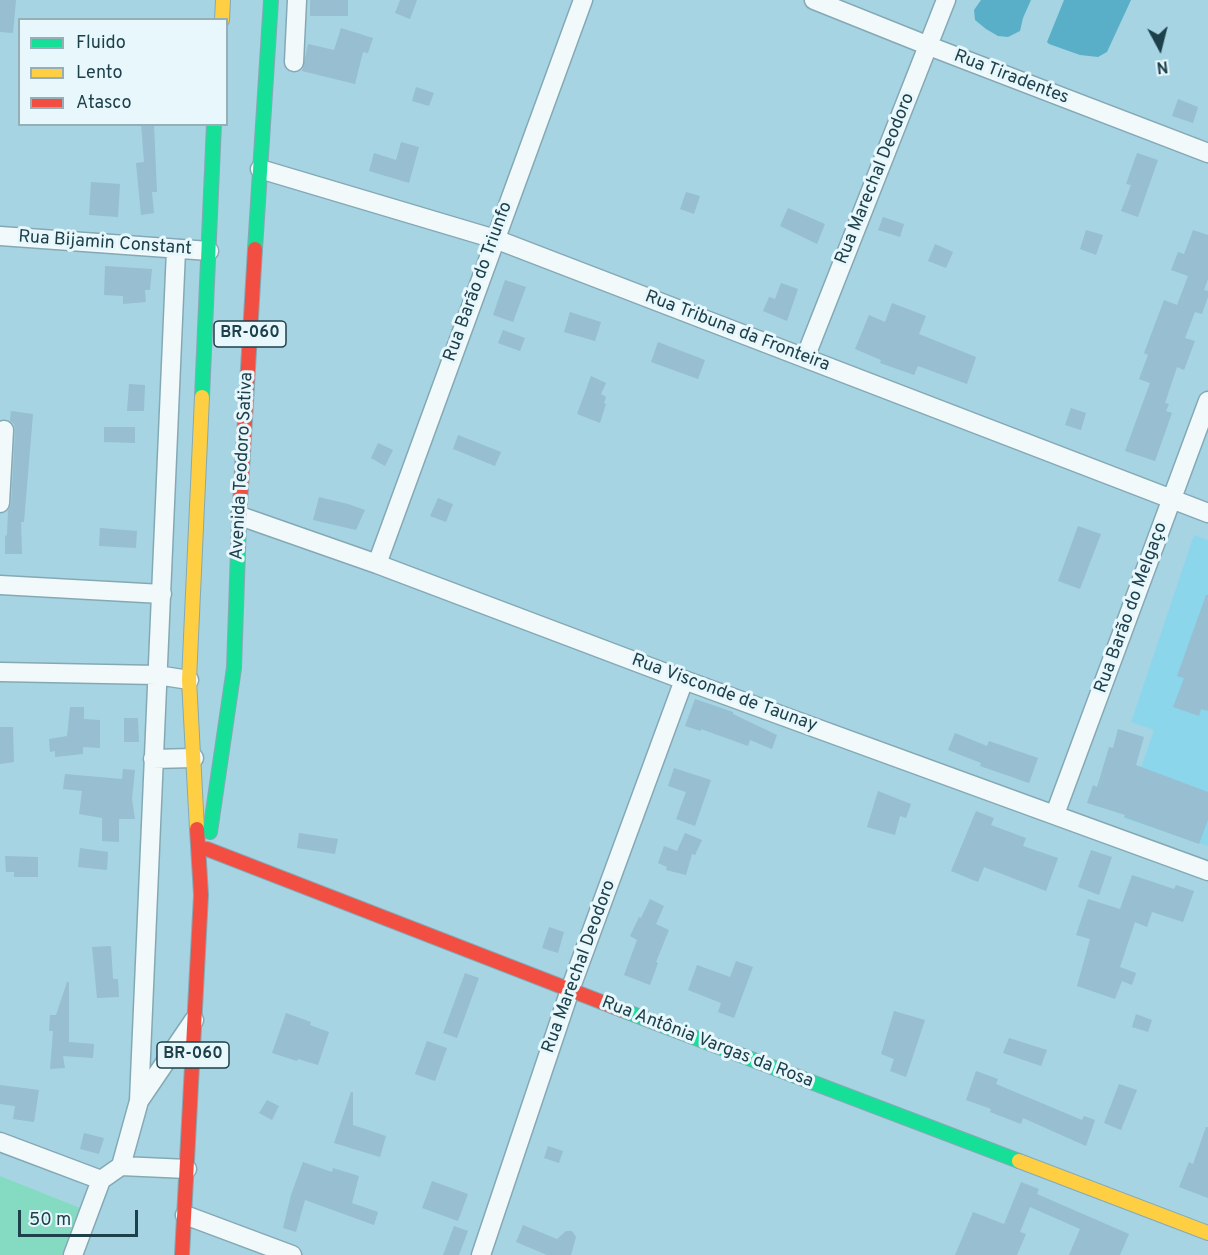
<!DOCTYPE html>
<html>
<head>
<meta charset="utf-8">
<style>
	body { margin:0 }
	#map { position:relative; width:1208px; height:1255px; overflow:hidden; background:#a6d4e3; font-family:Overpass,sans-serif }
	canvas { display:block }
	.legend { position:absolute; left:18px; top:18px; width:210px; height:108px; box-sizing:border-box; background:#e7f7fc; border:2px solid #96aeb5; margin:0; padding:8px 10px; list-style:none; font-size:18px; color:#1d404b }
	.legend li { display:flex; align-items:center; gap:12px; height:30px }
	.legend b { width:30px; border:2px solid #96aeb5 }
	.north { position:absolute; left:1130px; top:18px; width:60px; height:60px; -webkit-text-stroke:4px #e7f7fc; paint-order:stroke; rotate:173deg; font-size:16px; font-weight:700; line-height:24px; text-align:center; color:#1d404b }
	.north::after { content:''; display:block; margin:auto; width:21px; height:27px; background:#1d404b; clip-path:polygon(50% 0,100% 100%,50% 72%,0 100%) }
	.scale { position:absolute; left:18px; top:1210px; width:120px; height:27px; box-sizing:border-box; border:3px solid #1d404b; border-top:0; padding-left:8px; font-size:18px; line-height:21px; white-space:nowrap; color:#1d404b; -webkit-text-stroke:4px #e7f7fc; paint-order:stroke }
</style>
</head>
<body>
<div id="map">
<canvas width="1208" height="1255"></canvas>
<ul class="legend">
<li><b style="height:8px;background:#16e098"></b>Fluido</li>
<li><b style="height:8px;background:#ffcf43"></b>Lento</li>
<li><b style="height:8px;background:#f24e42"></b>Atasco</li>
</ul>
<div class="north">N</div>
<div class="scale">50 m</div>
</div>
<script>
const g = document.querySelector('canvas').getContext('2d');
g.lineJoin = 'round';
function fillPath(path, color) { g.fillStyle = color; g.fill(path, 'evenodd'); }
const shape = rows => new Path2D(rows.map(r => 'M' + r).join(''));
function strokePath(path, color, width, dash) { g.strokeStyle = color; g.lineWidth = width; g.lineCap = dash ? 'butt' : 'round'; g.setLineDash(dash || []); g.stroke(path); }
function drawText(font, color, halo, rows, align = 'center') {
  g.font = font + ' Overpass,sans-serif'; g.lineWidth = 6; g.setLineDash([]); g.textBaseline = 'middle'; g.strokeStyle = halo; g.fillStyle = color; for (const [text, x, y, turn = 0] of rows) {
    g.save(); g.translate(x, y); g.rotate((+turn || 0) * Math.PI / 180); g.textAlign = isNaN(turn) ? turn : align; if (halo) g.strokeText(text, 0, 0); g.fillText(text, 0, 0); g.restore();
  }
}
fillPath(shape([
	[1194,535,1208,540,1208,846,1124,818,1154,730,1131,722]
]), '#8cd6ec');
fillPath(shape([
	[0,1176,80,1208,62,1255,0,1255]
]), '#84dbc2');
fillPath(shape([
	[981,0,1031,0,1023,18,1020,31,1008,37,998,36,986,29,975,20,974,10],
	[1064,0,1131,0,1107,52,1098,57,1080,55,1049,44,1047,42]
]), '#5aafc8');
fillPath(shape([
	[0,0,16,0,13,33,0,32],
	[310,0,348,0,348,16,310,16],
	[400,0,417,0,410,19,395,13],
	[341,28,373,38,368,53,363,52,355,84,302,71,308,44,334,50],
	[416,87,434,93,429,106,412,101],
	[1178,99,1198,107,1193,123,1172,116],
	[141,124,154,124,157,192,152,192,154,213,141,215,136,163,144,162],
	[401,142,419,147,409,183,369,171,374,153,396,160],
	[1137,153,1158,160,1138,217,1121,211,1131,185,1126,184],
	[91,182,120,184,118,217,89,215],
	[686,192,700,196,694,214,680,209],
	[788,208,825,224,817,244,780,226],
	[883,217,904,224,900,237,878,230],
	[1086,230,1103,235,1096,255,1080,249],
	[1193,230,1208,235,1208,279,1204,290,1208,291,1208,297,1202,314,1195,312,1185,338,1195,341,1184,370,1177,367,1165,403,1169,404,1166,411,1172,413,1155,461,1125,451,1150,383,1139,379,1148,355,1144,353,1164,300,1177,305,1188,276,1171,270,1178,252,1184,254],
	[935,244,953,252,946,268,928,261],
	[105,266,152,269,150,290,145,290,146,302,123,304,123,296,104,295],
	[505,280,526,287,513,322,493,315],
	[781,283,798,289,787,321,763,311,769,297,775,299],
	[892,303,926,316,919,334,976,357,967,384,918,366,914,375,880,363,881,360,855,349,869,315,885,322],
	[570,312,601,322,595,341,564,332],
	[503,330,525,338,520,351,498,343],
	[658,342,705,360,698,379,651,362],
	[591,376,606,383,601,394,606,397,604,403,606,404,600,423,577,414],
	[129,384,145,385,144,411,127,411],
	[1071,408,1086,413,1081,430,1065,425],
	[11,411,33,414,24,522,21,522,22,554,5,554,5,536,7,535,8,510,11,504,15,431,14,424,10,421],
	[104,427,135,427,135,443,104,442],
	[458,435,501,452,495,466,453,449],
	[378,443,393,450,385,466,371,458],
	[319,497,348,504,365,510,356,530,313,520],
	[438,498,453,504,446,522,430,516],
	[1078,526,1101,534,1080,589,1058,581],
	[100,528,137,531,136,548,99,546],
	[1206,595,1208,595,1208,711,1201,709,1199,716,1173,707,1184,678,1177,676],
	[695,699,733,712,733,714,777,735,772,749,750,740,748,746,701,729,701,731,685,726],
	[70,707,84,707,84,719,100,720,100,748,83,747,83,754,55,757,55,751,50,752,49,739,67,736],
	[124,718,138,718,139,742,124,742],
	[0,727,13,727,14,762,0,764],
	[1118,729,1144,737,1136,765,1208,792,1208,820,1199,844,1124,817,1125,815,1087,803,1093,785,1097,787,1109,747,1113,748],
	[955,733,987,746,989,741,1038,758,1029,783,980,766,981,763,948,750],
	[674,768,711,780,695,826,676,819,686,792,668,786],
	[123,769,135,770,132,799,135,819,119,819,119,842,102,841,102,818,79,814,82,791,63,789,65,774,122,779],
	[878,791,911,804,906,818,900,816,895,835,867,827],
	[976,811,994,818,991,825,1026,838,1023,846,1058,858,1046,891,984,867,978,882,951,871],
	[299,833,338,839,335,854,297,848],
	[685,833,702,840,695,855,692,854,686,875,666,870,667,867,658,863,664,846,677,851],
	[80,848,108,852,107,870,78,867],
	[1091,850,1112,857,1099,895,1078,887],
	[5,856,38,857,38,877,14,877,14,872,6,872],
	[1132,875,1174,889,1176,885,1194,891,1183,922,1152,912,1147,927,1135,922,1120,967,1136,973,1132,985,1122,981,1115,999,1077,986,1090,939,1076,935,1088,899,1120,909],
	[650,899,664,906,656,924,669,930,656,962,658,963,650,985,624,975,637,940,630,936,639,917,641,918],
	[549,927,564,932,558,953,542,948],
	[111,946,113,979,118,979,119,997,97,998,92,947],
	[736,961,753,967,734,1018,718,1012,721,1003,688,990,697,965,730,977],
	[465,973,479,978,457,1038,443,1033],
	[67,982,69,982,69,1042,94,1044,93,1058,63,1056,65,1068,50,1069,53,1031,49,1031,50,1015,56,1015],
	[894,1011,925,1020,906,1077,890,1071,894,1059,881,1054],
	[286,1013,311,1022,310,1025,329,1032,318,1065,298,1059,297,1061,272,1053],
	[1136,1014,1152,1020,1148,1032,1132,1027],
	[1009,1038,1047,1050,1041,1066,1003,1053],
	[427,1041,447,1048,435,1081,415,1074],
	[976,1071,998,1079,996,1084,1082,1120,1084,1116,1095,1120,1086,1146,1023,1118,1021,1124,990,1112,991,1109,966,1100],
	[1119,1084,1137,1090,1121,1130,1104,1123],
	[0,1085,39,1090,34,1122,13,1119,15,1106,0,1104],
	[351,1092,353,1092,353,1125,386,1136,380,1157,334,1143],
	[267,1100,279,1106,272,1120,259,1113],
	[1206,1127,1208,1127,1208,1198,1179,1187,1189,1162,1193,1164],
	[84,1133,104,1138,99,1154,80,1149],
	[548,1146,563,1151,559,1163,544,1158],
	[303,1162,332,1172,333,1168,359,1176,352,1203,378,1212,374,1225,305,1200,296,1232,283,1228,291,1195],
	[432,1181,468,1194,458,1221,422,1208],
	[1021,1182,1039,1189,1037,1194,1129,1234,1120,1255,1069,1255,1080,1229,1030,1207,1020,1232,1026,1234,1017,1255,955,1255,973,1212,1004,1224],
	[523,1225,557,1239,566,1231,572,1231,576,1237,571,1255,547,1255,516,1242],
	[454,1226,468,1231,459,1255,443,1255]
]), '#97bed1');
const street = shape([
	[814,0,929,46,1208,153],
	[294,62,297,0],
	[260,169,495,239,1208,513],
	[0,236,209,251],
	[805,358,946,0],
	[0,503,4,430],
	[240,516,377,564,684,680,1208,871],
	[377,564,583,0],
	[0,585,162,594],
	[0,672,157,675,189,680],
	[153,759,194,758],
	[1055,814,1208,401],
	[139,1101,176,250],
	[0,1142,101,1180],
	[121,1166,187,1169],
	[101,1180,121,1166,139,1101,194,1020],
	[185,1215,292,1255],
	[73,1255,101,1180],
	[481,1255,570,990,684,680]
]);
const fast = shape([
	[255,249,271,0],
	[202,397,214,124],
	[210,832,234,668,239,521],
	[622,1010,1019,1161]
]);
const slow = shape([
	[222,20,223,0],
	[197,829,189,680,202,397],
	[1019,1161,1208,1233]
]);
const jam = shape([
	[239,521,255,249],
	[207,849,622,1010],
	[182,1255,201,895,197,829]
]);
strokePath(street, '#84a9b5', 21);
strokePath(fast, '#84a9b5', 16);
strokePath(slow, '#84a9b5', 16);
strokePath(jam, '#84a9b5', 16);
strokePath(street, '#f2f9fb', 18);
strokePath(fast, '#16e098', 14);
strokePath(slow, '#ffcf43', 14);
strokePath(jam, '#f24e42', 14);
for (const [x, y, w] of [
	[250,334,72],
	[193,1055,72]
]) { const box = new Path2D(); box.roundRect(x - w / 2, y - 13, w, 26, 4.5); g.fillStyle = '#e7f7fc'; g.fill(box); strokePath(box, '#1d404b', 1.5); }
drawText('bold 16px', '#1d404b', null, [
	["BR-060",250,334],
	["BR-060",193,1055]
]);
drawText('18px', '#1d404b', '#e7f7fc', [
	["Rua Tiradentes",1011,78,21],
	["Rua Marechal Deodoro",876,179,-68],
	["Rua Bijamin Constant",105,244,4],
	["Rua Barão do Triunfo",479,282,-70],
	["Rua Tribuna da Fronteira",737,332,21],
	["Avenida Teodoro Sativa",243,466,-87],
	["Rua Barão do Melgaço",1132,608,-70],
	["Rua Visconde de Taunay",724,694,20],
	["Rua Marechal Deodoro",580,967,-70],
	["Rua Antônia Vargas da Rosa",707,1043,21]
]);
</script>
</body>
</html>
